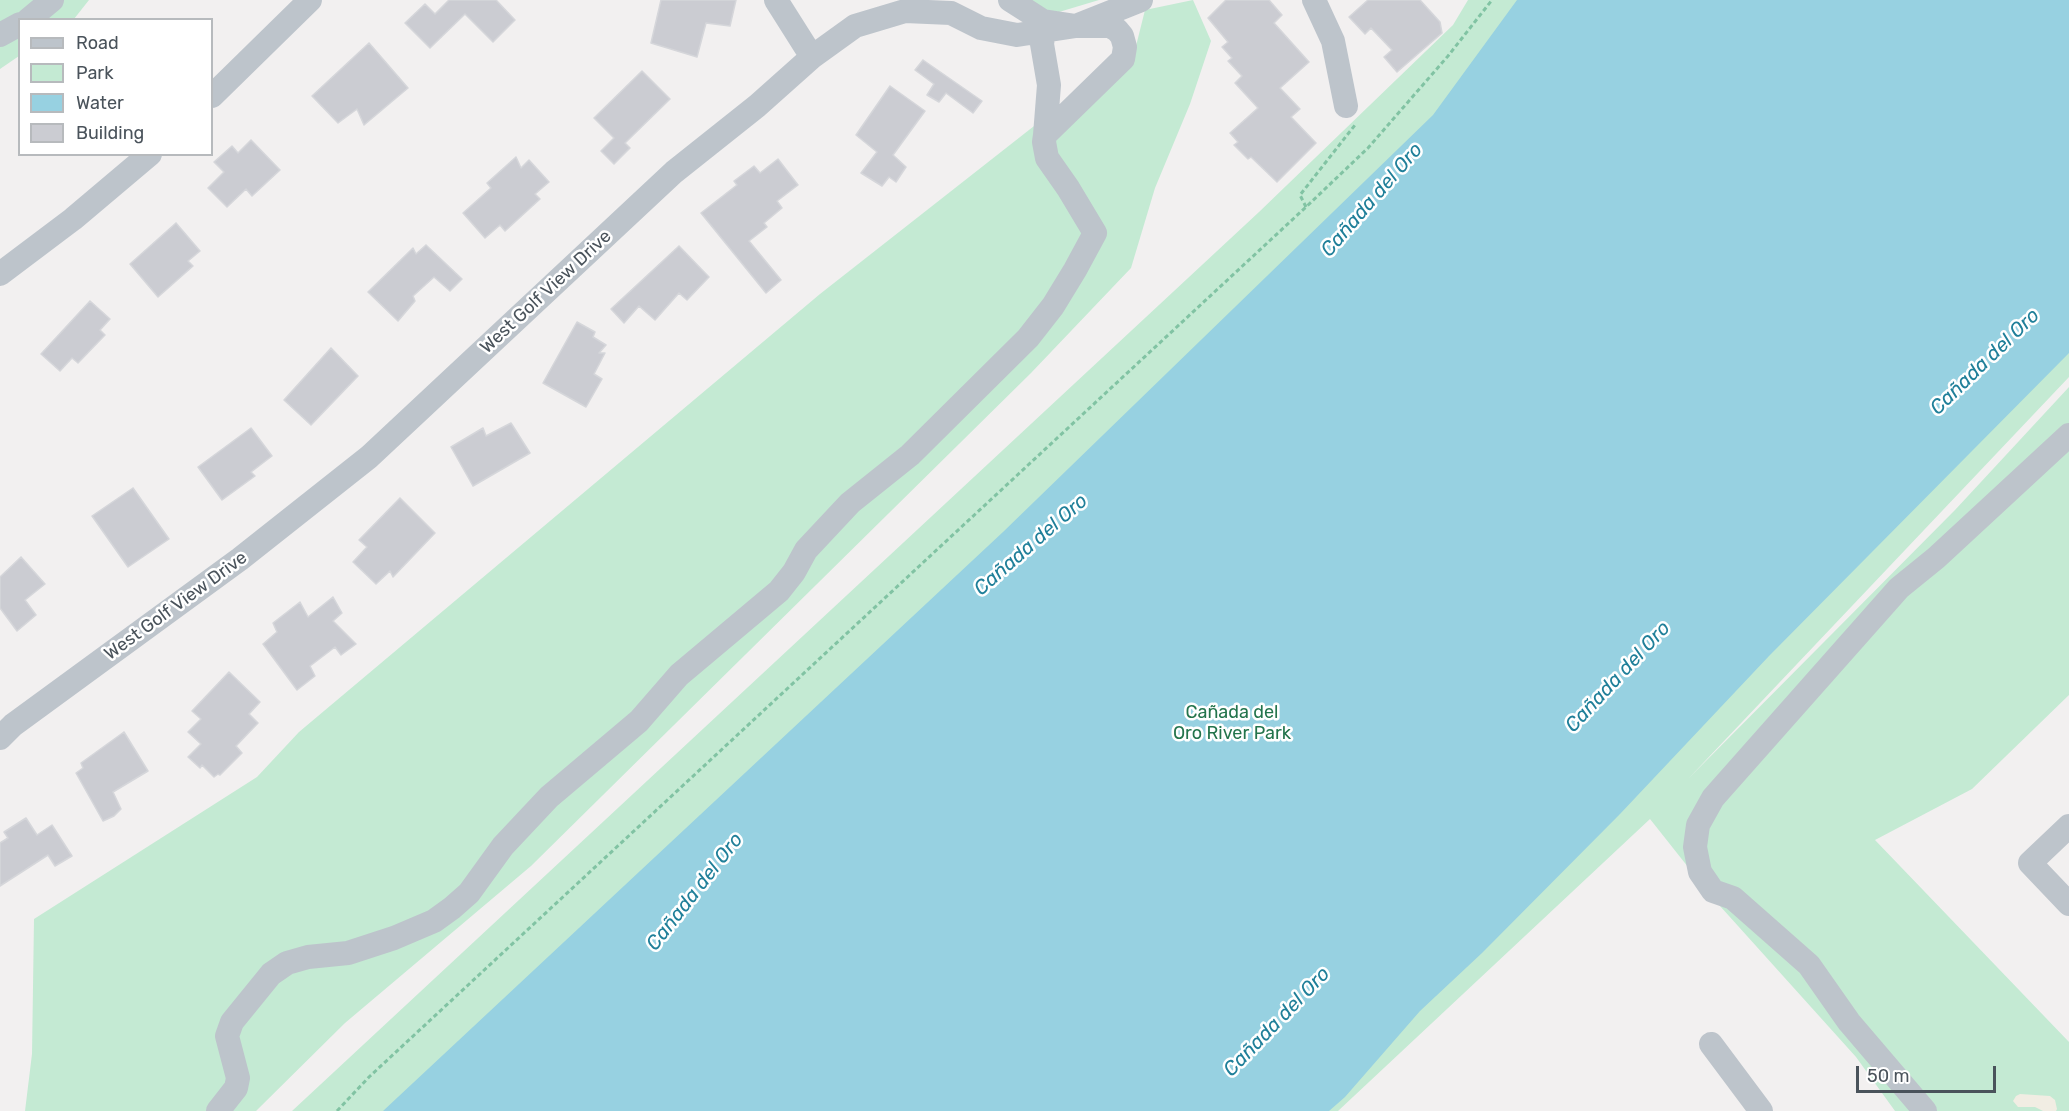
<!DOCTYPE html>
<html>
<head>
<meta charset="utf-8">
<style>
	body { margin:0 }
	#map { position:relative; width:2069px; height:1111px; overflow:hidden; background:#f2f0f0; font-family:Rubik,sans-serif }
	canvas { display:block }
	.legend { position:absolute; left:18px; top:18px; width:195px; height:138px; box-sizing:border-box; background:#fff; border:2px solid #b7babd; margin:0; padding:8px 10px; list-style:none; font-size:18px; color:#4a535b }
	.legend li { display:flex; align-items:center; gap:12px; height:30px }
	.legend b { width:30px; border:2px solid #b7babd }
	.scale { position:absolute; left:1856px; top:1066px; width:140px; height:27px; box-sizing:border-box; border:3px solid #4a535b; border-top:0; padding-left:8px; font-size:18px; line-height:21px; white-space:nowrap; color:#4a535b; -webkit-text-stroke:4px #fff; paint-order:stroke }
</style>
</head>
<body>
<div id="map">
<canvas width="2069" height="1111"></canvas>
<ul class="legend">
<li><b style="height:8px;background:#bdc4cb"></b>Road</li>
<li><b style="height:16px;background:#c4ead3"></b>Park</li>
<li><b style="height:16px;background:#97d1e1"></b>Water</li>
<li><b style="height:16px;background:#cbccd2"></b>Building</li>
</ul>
<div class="scale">50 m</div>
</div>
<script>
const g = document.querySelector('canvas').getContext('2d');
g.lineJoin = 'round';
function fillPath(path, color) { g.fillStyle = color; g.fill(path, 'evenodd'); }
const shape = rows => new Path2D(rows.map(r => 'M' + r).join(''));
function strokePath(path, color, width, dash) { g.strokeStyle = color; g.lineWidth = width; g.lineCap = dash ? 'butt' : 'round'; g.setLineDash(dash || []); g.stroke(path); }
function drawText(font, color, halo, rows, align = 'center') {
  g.font = font + ' Rubik,sans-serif'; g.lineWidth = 5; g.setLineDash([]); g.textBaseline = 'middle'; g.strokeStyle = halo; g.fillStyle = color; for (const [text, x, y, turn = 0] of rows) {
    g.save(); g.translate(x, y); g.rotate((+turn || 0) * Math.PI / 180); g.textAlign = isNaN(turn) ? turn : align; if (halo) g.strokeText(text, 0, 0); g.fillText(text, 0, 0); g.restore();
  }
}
fillPath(shape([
	[0,0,89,0,74,19,20,20,19,56,0,69],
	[1010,0,1099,0,1059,12,1016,6],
	[1193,0,1211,41,1190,104,1155,188,1131,268,1031,373,531,866,345,1023,256,1111,25,1111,32,1054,34,919,257,777,299,732,820,294,1136,46,1145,10],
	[1468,0,2069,0,2069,377,1688,779,1955,510,2069,387,2069,695,1972,789,1875,840,2069,1042,2069,1111,1895,1111,1856,1057,1711,896,1650,819,1338,1111,292,1111,1259,212,1453,25]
]), '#c4ead3');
fillPath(shape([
	[2020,1094,2050,1096,2055,1100,2057,1109,2056,1111,2043,1111,2035,1107,2018,1107,2013,1101,2016,1096]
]), '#f1ede3');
fillPath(shape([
	[1517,0,2069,0,2069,353,1769,656,1620,814,1482,953,1420,1011,1345,1097,1329,1111,383,1111,1003,532,1433,115]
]), '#97d1e1');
const building = shape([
	[449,0,496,0,515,20,493,42,465,14,430,48,405,23,425,4,435,14,449,0],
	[661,0,736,0,730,26,706,23,697,57,651,43,661,0],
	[1226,0,1269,0,1282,15,1274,23,1309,62,1280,88,1300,109,1291,117,1316,143,1277,182,1251,157,1248,159,1234,145,1238,142,1230,133,1258,108,1235,83,1242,76,1228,61,1232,58,1222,47,1228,42,1208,18,1226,0],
	[1368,0,1420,0,1440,22,1442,33,1397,72,1384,57,1392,50,1371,28,1365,34,1349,17,1368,0],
	[369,43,408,88,364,125,357,109,338,123,312,96,369,43],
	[923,60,982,101,973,113,946,93,939,102,927,95,934,84,915,70,923,60],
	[642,71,670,99,625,143,630,148,614,164,601,151,614,138,594,118,642,71],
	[890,86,925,111,893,155,906,167,896,182,889,177,882,186,861,173,877,152,856,135,890,86],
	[251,140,280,170,252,196,246,189,227,207,208,188,224,172,214,162,232,146,238,153,251,140],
	[516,157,521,168,529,160,549,182,535,194,540,199,505,231,500,225,485,238,463,213,491,188,487,183,516,157],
	[778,159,798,185,777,201,782,208,764,223,767,227,749,241,781,280,766,293,701,213,737,185,734,181,754,166,760,173,778,159],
	[176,223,200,251,188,261,193,266,158,297,130,264,176,223],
	[426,245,462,279,450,291,434,277,413,296,415,301,398,321,368,292,413,248,416,254,426,245],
	[679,246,709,277,687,300,679,293,655,320,639,306,624,323,611,309,679,246],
	[90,301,110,319,100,330,105,335,78,363,72,358,60,371,41,354,90,301],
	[577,322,595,332,593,337,606,345,599,353,605,353,594,374,602,379,586,407,543,383,577,322],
	[331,348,358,376,311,425,284,400,331,348],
	[511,423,530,453,473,486,451,447,483,428,486,436,511,423],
	[251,428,272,456,251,472,255,476,222,500,198,467,251,428],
	[133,488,169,539,128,567,92,516,133,488],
	[400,498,435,533,393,577,390,571,376,584,353,562,367,547,359,540,400,498],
	[21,557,45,584,25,600,36,615,17,631,0,608,0,577,21,557],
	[333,597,342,613,333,621,356,644,341,655,335,647,310,666,315,676,297,690,263,644,277,632,273,623,300,602,308,617,333,597],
	[229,672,260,702,249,714,258,723,236,746,242,753,220,775,218,774,214,777,202,765,200,768,188,757,201,744,188,732,201,719,192,711,229,672],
	[124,732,148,771,113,792,121,809,114,816,103,821,76,773,83,768,81,763,124,732],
	[26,818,37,835,52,825,72,856,55,866,48,855,0,886,0,843,8,838,4,832,26,818]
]);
fillPath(building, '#cbccd2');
strokePath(building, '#d5d6da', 1.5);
strokePath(shape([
	[1306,207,1300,195,1355,125],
	[337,1111,369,1077,1306,207,1368,148,1448,56,1492,0]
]), '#81c3a3', 3, [4.5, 3]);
strokePath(shape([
	[776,0,812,57],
	[1010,0,1043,21,1076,26,1110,26,1117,30,1122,36,1125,47,1123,59,1045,135,1049,85,1042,44,1044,31,1043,21],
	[1314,0,1333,41,1346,106],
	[28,20,52,0],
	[0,35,20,24],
	[212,96,310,0],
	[0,274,73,219,150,154],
	[0,738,13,725,240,559,369,457,674,172,757,106,812,57,855,26,905,11,951,13,981,28,1017,35,1076,26,1141,0],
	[2069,826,2030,863,2069,904],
	[1711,1044,1761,1111],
	[218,1111,236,1088,238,1078,227,1036,232,1022,271,974,287,963,308,957,348,953,394,938,434,921,452,908,469,893,503,846,549,797,639,721,679,675,779,591,794,572,806,550,850,503,910,455,1028,338,1053,306,1075,270,1095,233,1068,188,1047,158,1044,142,1045,135],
	[1925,1111,1849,1022,1809,965,1733,898,1713,891,1700,872,1695,847,1698,825,1713,798,1899,588,1936,558,2069,435]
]), '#bdc4cb', 24);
drawText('18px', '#4a535b', '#fff', [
	["West Golf View Drive",546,292,-43],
	["West Golf View Drive",176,606,-36]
]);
drawText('18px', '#23744c', '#fff', [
	["Cañada del",1232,713],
	["Oro River Park",1232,734]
]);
drawText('italic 20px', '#1f7f99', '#fff', [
	["Cañada del Oro",1372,200,-49],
	["Cañada del Oro",1985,362,-44],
	["Cañada del Oro",1031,545,-41],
	["Cañada del Oro",1618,677,-47],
	["Cañada del Oro",695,892,-52],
	["Cañada del Oro",1277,1022,-46]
]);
</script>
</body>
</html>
